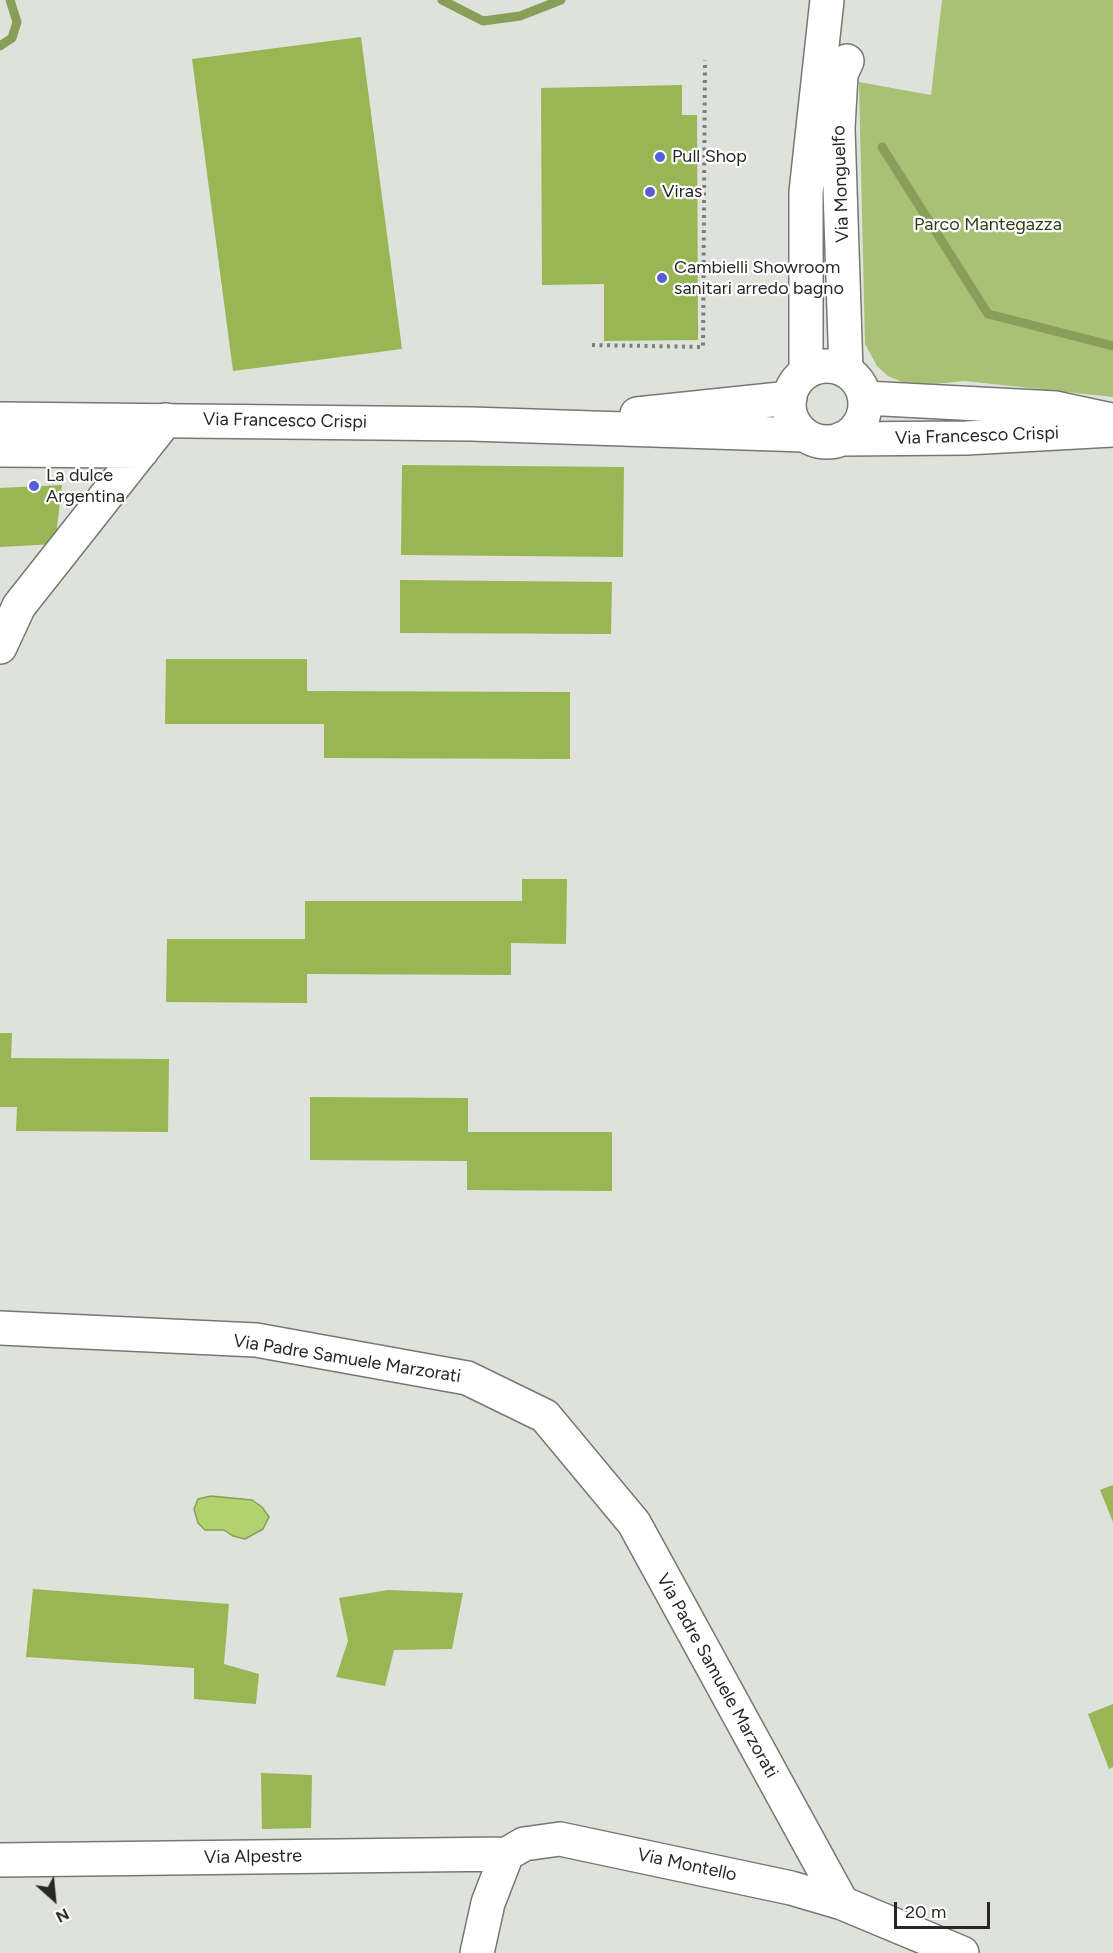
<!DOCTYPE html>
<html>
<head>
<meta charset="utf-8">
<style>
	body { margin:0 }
	#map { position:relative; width:1113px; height:1953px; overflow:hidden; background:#dfe1db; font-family:Figtree,sans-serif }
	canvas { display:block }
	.north { position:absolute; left:24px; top:1869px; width:60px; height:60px; -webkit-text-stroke:4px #fff; paint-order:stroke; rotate:153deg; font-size:16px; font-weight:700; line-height:24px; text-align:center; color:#272826 }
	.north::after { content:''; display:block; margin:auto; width:21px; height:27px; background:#272826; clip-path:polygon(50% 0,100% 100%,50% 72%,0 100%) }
	.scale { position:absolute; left:894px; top:1902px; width:96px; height:27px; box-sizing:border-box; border:3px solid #272826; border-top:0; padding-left:8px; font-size:18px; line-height:21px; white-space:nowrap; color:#272826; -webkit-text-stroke:4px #fff; paint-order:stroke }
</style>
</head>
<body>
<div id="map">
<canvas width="1113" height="1953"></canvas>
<div class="north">N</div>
<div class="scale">20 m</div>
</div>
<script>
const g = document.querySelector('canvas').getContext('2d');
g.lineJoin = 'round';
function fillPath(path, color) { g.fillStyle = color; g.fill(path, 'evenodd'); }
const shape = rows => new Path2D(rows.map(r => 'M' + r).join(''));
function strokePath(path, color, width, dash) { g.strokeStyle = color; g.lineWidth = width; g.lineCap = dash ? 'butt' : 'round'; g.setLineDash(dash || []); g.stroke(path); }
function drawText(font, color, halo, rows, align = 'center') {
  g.font = font + ' Figtree,sans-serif'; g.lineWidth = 4.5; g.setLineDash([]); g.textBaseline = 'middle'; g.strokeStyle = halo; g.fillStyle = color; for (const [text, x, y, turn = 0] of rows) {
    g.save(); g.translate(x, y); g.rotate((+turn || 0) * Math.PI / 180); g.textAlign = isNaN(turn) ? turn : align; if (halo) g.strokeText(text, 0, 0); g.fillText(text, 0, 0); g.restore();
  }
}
fillPath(shape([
	[942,0,1113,0,1113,397,965,381,933,384,902,382,888,376,877,366,865,344,859,82,931,95]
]), '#a8c175');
const water = shape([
	[211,1496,252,1500,262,1507,269,1517,263,1529,245,1539,233,1536,224,1530,205,1530,198,1523,194,1509,198,1499,211,1496]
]);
fillPath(water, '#b2d16f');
strokePath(water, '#889e59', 1.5);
strokePath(shape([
	[442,0,483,21,520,16,561,0],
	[0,46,12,38,17,22,10,0],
	[882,147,988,314,1113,346]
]), '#889e59', 9);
fillPath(shape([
	[361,37,402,349,233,371,192,59],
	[682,85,682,115,697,115,698,340,604,341,604,284,542,285,541,88],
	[402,465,624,467,623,557,401,555],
	[62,485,55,544,0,547,0,488],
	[400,580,612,582,611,634,400,633],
	[166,659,307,659,307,691,570,692,570,759,324,758,324,724,165,724],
	[522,879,567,879,566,944,511,943,511,975,307,974,307,1003,166,1002,167,939,305,939,305,901,522,901],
	[0,1033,12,1033,11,1058,169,1059,168,1132,16,1131,17,1107,0,1107],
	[310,1097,468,1098,468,1132,612,1132,612,1191,467,1190,467,1161,310,1160],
	[1113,1485,1113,1522,1100,1490],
	[33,1589,229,1604,224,1664,259,1674,256,1704,194,1699,194,1668,26,1657],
	[388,1590,463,1593,452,1649,394,1650,385,1686,336,1677,348,1641,339,1598],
	[1113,1704,1113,1767,1109,1769,1088,1714],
	[261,1773,312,1775,311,1828,262,1829]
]), '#98b654');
const minor = shape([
	[806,371,806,192,827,0],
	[846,371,838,128,841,74,847,61],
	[0,450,142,451],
	[0,647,19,606,166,420],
	[0,1328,256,1340,467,1378,545,1416,634,1523,842,1903],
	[0,1860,507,1854],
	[477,1953,488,1903,507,1854,524,1844,560,1839,791,1888,842,1903,962,1953]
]);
const tertiary = shape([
	'789 404a38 38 0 1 1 76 0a38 38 0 1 1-76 0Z',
	[865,398,1056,408,1111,420],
	[637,414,790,398],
	[0,419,471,424,805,435],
	[841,439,966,438,1113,430]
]);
strokePath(minor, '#767872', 36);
strokePath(tertiary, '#767872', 36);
strokePath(shape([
	[592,345,703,347,705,60]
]), '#7c7e7a', 4, [3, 4.5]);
strokePath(minor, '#fff', 33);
strokePath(tertiary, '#fff', 33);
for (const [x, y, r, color] of [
	[660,157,6,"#5660d6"],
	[650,192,6,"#5660d6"],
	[662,278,6,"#5660d6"],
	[34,486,6,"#5660d6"]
]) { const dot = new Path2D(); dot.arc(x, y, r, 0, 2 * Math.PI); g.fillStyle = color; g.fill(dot); strokePath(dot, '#fff', 2); }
drawText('18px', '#272826', '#fff', [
	["Pull Shop",672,157],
	["Viras",662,192],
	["Cambielli Showroom",674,268],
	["sanitari arredo bagno",674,289],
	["La dulce",46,476],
	["Argentina",46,497]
], 'left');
drawText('18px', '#272826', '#fff', [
	["Via Monguelfo",841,184,-92],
	["Via Francesco Crispi",285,421,1],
	["Via Francesco Crispi",977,436,-2],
	["Via Padre Samuele Marzorati",347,1359,9],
	["Via Padre Samuele Marzorati",717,1676,61],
	["Via Alpestre",253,1857,-1],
	["Via Montello",687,1865,12]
]);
drawText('18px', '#313d15', '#fff', [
	["Parco Mantegazza",988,225]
]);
</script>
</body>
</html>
